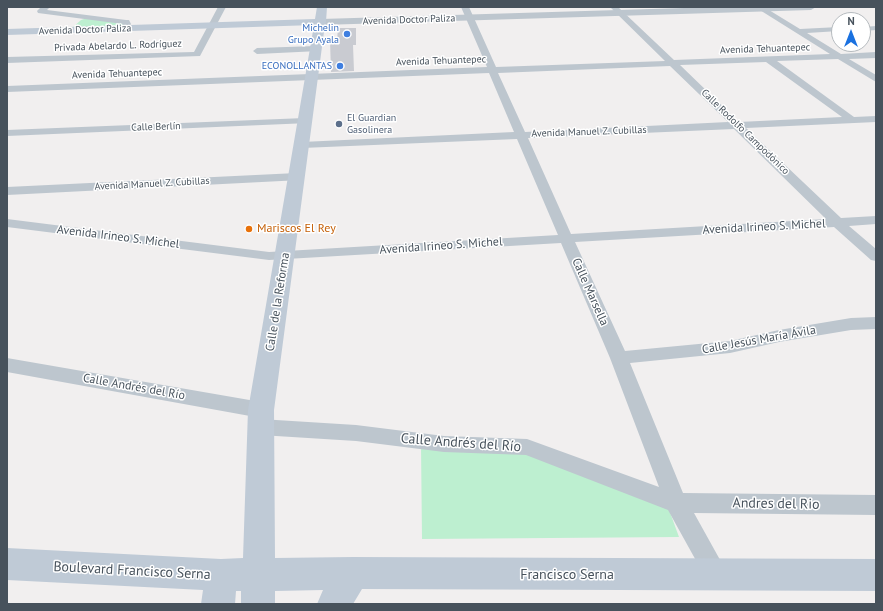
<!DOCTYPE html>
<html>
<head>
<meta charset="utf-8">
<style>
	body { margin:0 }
	#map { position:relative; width:883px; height:611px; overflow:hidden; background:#f1efef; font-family:"PT Sans",sans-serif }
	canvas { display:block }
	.frame { position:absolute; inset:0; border:8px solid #47525c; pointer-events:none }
	.north { position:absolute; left:831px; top:12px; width:40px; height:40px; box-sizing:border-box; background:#fff; border:1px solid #b5babe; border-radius:50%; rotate:0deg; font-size:11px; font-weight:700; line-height:16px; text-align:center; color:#47525c }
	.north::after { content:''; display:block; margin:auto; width:14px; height:18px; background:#1a71e0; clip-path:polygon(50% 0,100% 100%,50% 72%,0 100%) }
</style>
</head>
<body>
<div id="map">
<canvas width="883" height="611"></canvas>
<div class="frame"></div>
<div class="north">N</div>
</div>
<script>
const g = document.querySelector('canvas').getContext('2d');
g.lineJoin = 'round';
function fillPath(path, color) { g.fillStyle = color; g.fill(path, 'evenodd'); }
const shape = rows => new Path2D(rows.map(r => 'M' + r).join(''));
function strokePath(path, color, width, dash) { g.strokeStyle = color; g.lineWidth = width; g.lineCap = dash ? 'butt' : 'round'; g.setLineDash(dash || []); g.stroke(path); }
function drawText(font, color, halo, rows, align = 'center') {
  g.font = font + ' "PT Sans",sans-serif'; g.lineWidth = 3; g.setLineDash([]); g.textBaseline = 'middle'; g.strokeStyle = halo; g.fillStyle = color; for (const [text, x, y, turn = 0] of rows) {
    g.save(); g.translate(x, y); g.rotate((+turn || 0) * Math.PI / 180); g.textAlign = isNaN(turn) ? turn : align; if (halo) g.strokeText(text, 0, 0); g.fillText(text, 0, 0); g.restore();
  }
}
fillPath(shape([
	[87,18,124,23,122,27,72,28,81,20],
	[421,445,529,451,668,507,679,537,422,539]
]), '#bdefd0');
fillPath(shape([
	[338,28,356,28,356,45,353,45,354,71,331,72,330,40,337,40]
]), '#c9cbd1');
fillPath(shape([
	[41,7,50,7,47,10,126,20,129,20,131,24,126,31,123,31,119,29,123,24,38,13,37,11,41,7],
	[218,7,226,7,200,56,7,63,7,57,194,52,218,7],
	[461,7,469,7,496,67,665,61,610,7,618,7,674,60,830,54,755,7,764,7,800,29,839,27,839,31,807,33,841,54,876,52,876,58,849,59,876,75,876,82,838,59,777,61,854,117,876,116,876,122,746,128,841,218,876,216,876,224,849,226,876,249,876,261,871,260,834,227,575,242,625,351,730,341,779,330,851,318,876,317,876,329,851,330,779,342,730,353,630,363,683,493,876,495,876,515,694,513,729,576,725,584,717,588,709,584,668,510,526,455,444,452,356,441,260,435,253,433,250,427,253,421,260,419,356,425,444,436,527,439,659,487,610,358,561,243,269,260,7,227,7,219,269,252,558,235,517,139,302,148,298,147,296,145,298,143,302,142,514,132,489,73,7,92,7,86,487,67,461,7],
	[766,62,842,117,739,122,680,65,766,62],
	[670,66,728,122,525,132,498,73,670,66],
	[734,129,826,219,571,234,528,138,734,129],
	[876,26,876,30,863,31,863,27,876,26],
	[316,46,319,47,320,49,319,51,257,54,253,51,257,48,316,46],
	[305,118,310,121,309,123,7,136,7,130,305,118],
	[297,173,301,174,303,177,301,180,7,195,7,187,297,173],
	[7,358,261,402,268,405,271,410,268,415,261,418,7,372,7,358]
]), '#bdc6ce');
fillPath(shape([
	[717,7,816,7,811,10,321,25,316,22,321,19,717,7]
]), '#bdc6ce');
fillPath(shape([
	[317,7,327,7,326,22,325,24,274,410,275,558,353,557,876,559,876,591,362,589,353,604,317,604,323,590,275,591,275,604,241,604,241,591,236,591,235,604,201,604,203,590,7,580,7,548,221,559,243,558,248,410,314,25,7,35,7,29,315,19,317,7]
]), '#bfcad6');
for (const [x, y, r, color] of [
	[347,34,4,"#3f7fe0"],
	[340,66,4,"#3f7fe0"],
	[339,124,4,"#5c6f8a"],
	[249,229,4,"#e8710a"]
]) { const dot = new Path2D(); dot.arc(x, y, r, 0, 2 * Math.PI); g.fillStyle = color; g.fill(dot); strokePath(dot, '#fff', 1.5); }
drawText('10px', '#47525c', '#fff', [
	["Avenida Doctor Paliza",409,20,-2],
	["Avenida Doctor Paliza",85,30,-2],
	["Privada Abelardo L. Rodríguez",118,46,-2],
	["Avenida Tehuantepec",765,49,-2],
	["Avenida Tehuantepec",441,61,-2],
	["Avenida Tehuantepec",117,74,-2],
	["Calle Berlín",156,127,-2],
	["Avenida Manuel Z. Cubillas",589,132,-2],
	["Calle Rodolfo Campodónico",745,132,44],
	["Avenida Manuel Z. Cubillas",152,184,-3]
]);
drawText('10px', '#366cbe', '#fff', [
	["Michelin",339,28],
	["Grupo Ayala",339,40],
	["ECONOLLANTAS",332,66]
], 'right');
drawText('10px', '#4e5e75', '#fff', [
	["El Guardian",347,118],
	["Gasolinera",347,130]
], 'left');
drawText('12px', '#47525c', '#fff', [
	["Avenida Irineo S. Michel",764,227,-3],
	["Avenida Irineo S. Michel",118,237,7],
	["Avenida Irineo S. Michel",441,246,-4],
	["Calle Marsella",590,292,66],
	["Calle de la Reforma",278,302,-81],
	["Calle Jesús María Ávila",759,340,-10],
	["Calle Andrés del Río",134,387,10]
]);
drawText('12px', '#c56008', '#fff', [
	["Mariscos El Rey",257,229]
], 'left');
drawText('14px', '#47525c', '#fff', [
	["Calle Andrés del Río",461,443,4],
	["Andres del Rio",776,504,1],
	["Boulevard Francisco Serna",132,571,3],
	["Francisco Serna",567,575]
]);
</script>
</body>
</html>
